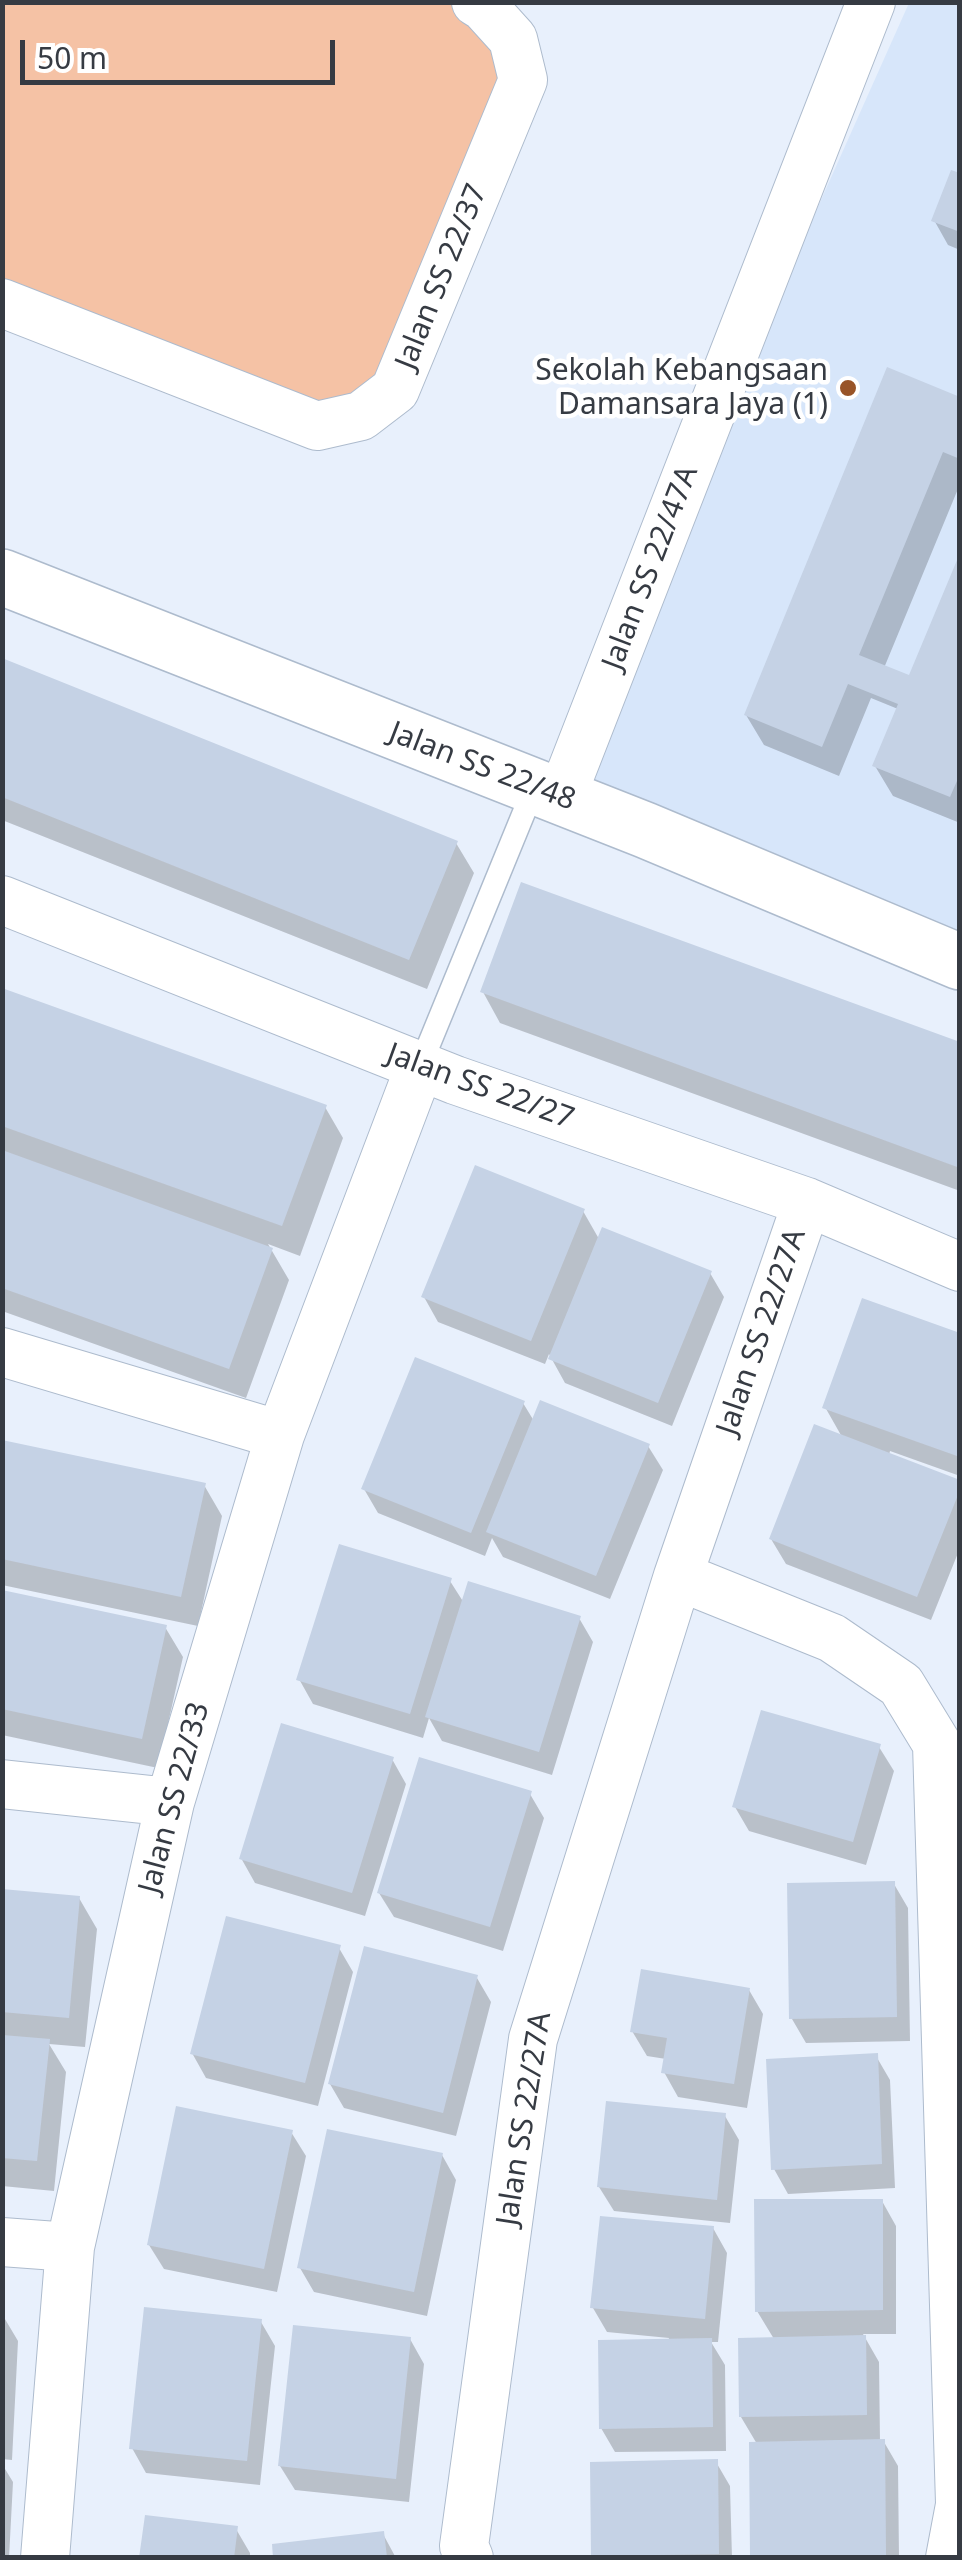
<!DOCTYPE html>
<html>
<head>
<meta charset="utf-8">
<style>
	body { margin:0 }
	#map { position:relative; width:962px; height:2560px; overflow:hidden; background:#e8f0fc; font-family:"Noto Sans",sans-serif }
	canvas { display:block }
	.frame { position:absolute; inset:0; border:5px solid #363b43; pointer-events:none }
	.scale { position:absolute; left:20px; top:40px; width:315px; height:45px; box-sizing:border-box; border:5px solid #363b43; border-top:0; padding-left:12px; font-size:30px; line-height:35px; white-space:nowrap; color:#363b43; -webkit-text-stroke:8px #fff; paint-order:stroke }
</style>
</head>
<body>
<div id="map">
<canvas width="962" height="2560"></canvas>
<div class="frame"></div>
<div class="scale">50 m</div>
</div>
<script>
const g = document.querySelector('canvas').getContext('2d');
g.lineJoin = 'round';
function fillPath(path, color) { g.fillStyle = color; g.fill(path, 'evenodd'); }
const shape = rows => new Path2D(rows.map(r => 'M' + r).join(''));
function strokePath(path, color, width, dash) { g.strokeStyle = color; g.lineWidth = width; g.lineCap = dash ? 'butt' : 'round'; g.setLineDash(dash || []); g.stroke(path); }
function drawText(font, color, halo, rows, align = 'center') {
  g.font = font + ' "Noto Sans",sans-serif'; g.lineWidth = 9; g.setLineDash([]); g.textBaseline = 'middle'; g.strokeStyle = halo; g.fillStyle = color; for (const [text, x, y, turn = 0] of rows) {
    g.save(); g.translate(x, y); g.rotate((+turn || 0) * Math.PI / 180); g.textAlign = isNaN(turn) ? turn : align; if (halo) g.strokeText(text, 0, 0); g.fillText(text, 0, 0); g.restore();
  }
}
fillPath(shape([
	[909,3,959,3,959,942,565,773]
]), '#d7e6fa');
fillPath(shape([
	[466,2,509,82,380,379,307,417,3,299,2,3]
]), '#f5c2a5');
fillPath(shape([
	[960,176,960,250,948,245,934,220],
	[960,399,960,484,884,668,910,682,960,560,960,823,893,796,875,766,898,709,871,698,839,776,764,745,746,715],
	[2,661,456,843,474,873,427,989,2,820],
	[2,991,325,1107,343,1138,300,1256,268,1244,289,1280,246,1398,2,1311],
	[483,992,960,1045,960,1191,500,1023],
	[583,1211,599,1239,710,1273,724,1297,672,1426,565,1383,549,1354,545,1364,438,1322,424,1297],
	[960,1336,960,1476,890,1451,889,1455,960,1482,960,1548,931,1620,786,1564,771,1539,842,1437,825,1407],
	[523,1403,534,1421,648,1446,663,1470,610,1599,503,1557,492,1538,485,1556,378,1513,364,1489],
	[2,1442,204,1485,222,1516,198,1626,2,1585],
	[450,1581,464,1603,579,1618,593,1642,552,1775,442,1741,429,1718,423,1738,313,1704,299,1679],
	[2,1592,165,1627,183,1657,158,1768,2,1735],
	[879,1747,894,1771,866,1865,749,1831,735,1807],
	[392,1759,406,1784,365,1916,255,1883,241,1858],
	[530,1794,544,1818,503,1951,394,1917,379,1893],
	[894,1884,908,1908,910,2041,806,2043,792,2019],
	[2,1891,79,1898,97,1929,85,2047,49,2044,66,2072,54,2191,2,2186],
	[339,1948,353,1972,318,2106,206,2078,192,2053],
	[477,1978,491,2002,456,2136,344,2108,330,2084],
	[749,1990,763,2014,747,2108,678,2097,664,2072,666,2059,647,2056,632,2031],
	[876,2056,890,2080,895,2188,788,2194,774,2169],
	[725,2116,739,2140,730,2223,614,2211,599,2187],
	[291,2132,306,2156,277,2292,164,2269,149,2245],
	[442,2155,456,2180,427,2316,314,2292,300,2268],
	[882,2201,896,2226,896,2334,863,2334,879,2362,880,2442,884,2442,898,2466,899,2558,754,2558,757,2444,741,2417,774,2339,757,2311],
	[713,2228,727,2253,718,2342,711,2342,725,2365,726,2451,615,2452,601,2428,668,2341,669,2338,607,2332,593,2308],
	[2,2314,18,2341,12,2460,2,2459],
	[261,2322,275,2346,260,2485,146,2473,132,2448],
	[410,2339,424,2364,409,2502,295,2490,280,2466],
	[716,2462,730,2486,732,2558,595,2558,593,2556],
	[2,2464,13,2482,9,2558,2,2558],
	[236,2529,250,2553,250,2558,142,2558],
	[383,2534,396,2558,276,2558]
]), '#0003');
fillPath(shape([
	[951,170,960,173,960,232,931,221],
	[887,367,960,397,957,418,960,419,960,459,943,452,859,655,909,675,960,553,960,774,950,797,872,766,898,704,848,684,822,747,744,715],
	[2,658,458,841,409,960,2,797],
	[521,882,960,1042,960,1168,480,992],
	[2,988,327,1105,282,1226,2,1126],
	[2,1150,273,1248,229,1369,2,1288],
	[475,1165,585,1209,531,1341,421,1297],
	[602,1227,712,1271,658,1403,548,1359],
	[862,1298,960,1333,960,1457,822,1408],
	[415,1357,525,1401,471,1533,361,1489],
	[540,1400,650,1444,596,1576,486,1532],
	[814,1424,960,1480,960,1490,917,1597,769,1539],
	[2,1440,206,1483,181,1597,2,1559],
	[339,1544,452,1578,410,1714,296,1680],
	[468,1581,581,1616,539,1752,425,1717],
	[2,1590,167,1625,142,1739,2,1709],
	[761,1710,881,1744,853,1842,732,1807],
	[281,1723,394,1757,352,1893,239,1859],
	[419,1757,532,1791,490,1927,377,1893],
	[895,1881,897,2017,789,2019,787,1883],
	[2,1889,80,1896,69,2018,2,2012],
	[226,1916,341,1945,305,2083,190,2054],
	[364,1946,478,1975,443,2113,328,2084],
	[641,1969,750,1988,734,2084,661,2073,667,2038,630,2032],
	[2,2035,50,2039,37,2161,2,2158],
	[878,2053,882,2164,771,2170,766,2059],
	[606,2101,726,2113,717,2200,597,2187],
	[176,2106,293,2130,264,2269,147,2245],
	[327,2129,443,2153,414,2292,297,2268],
	[754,2199,883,2199,883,2310,755,2312],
	[600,2216,714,2226,705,2319,590,2308],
	[144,2307,262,2319,247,2461,129,2449],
	[293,2325,411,2337,396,2479,278,2466],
	[866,2335,867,2415,739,2417,738,2338],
	[712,2338,713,2427,599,2429,598,2340],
	[885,2439,886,2555,750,2557,749,2442],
	[718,2459,719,2554,591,2556,590,2462],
	[145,2515,238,2526,234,2558,139,2558],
	[384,2531,387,2558,273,2558,272,2544]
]), '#c5d2e5');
const service = shape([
	[420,1066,534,788]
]);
const minor = shape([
	[2,303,317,426,361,416,395,390,523,80,513,39,484,7,476,2],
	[561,798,871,2],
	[2,900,455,1080,807,1202,960,1267],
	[2,1352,280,1435],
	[678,1576,832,1638,901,1685,937,1744,960,2503],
	[2,1784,170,1802],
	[2,2242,70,2247],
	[45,2558,70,2247,170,1802,280,1435,420,1066],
	[469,2558,464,2546,533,2039,678,1576,807,1202],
	[950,2558,960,2505]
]);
const tertiary = shape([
	[2,577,645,830,960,962]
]);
strokePath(service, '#adbbcd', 25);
strokePath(minor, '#adbbcd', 50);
strokePath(tertiary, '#adbbcd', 58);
strokePath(service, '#fff', 22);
strokePath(minor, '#fff', 48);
strokePath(tertiary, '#fff', 55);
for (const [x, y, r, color] of [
	[848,388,10,"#985428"]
]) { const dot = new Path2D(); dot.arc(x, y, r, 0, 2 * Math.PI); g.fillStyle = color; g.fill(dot); strokePath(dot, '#fff', 4); }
drawText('30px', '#363b43', '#fff', [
	["Jalan SS 22/37",442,277,-68],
	["Jalan SS 22/47A",651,568,-69],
	["Jalan SS 22/48",482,767,21],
	["Jalan SS 22/27",480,1087,20],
	["Jalan SS 22/27A",762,1332,-71],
	["Jalan SS 22/33",175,1798,-75],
	["Jalan SS 22/27A",525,2119,-81]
]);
drawText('30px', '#363b43', '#fff', [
	["Sekolah Kebangsaan",828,371],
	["Damansara Jaya (1)",828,405]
], 'right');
</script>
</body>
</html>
